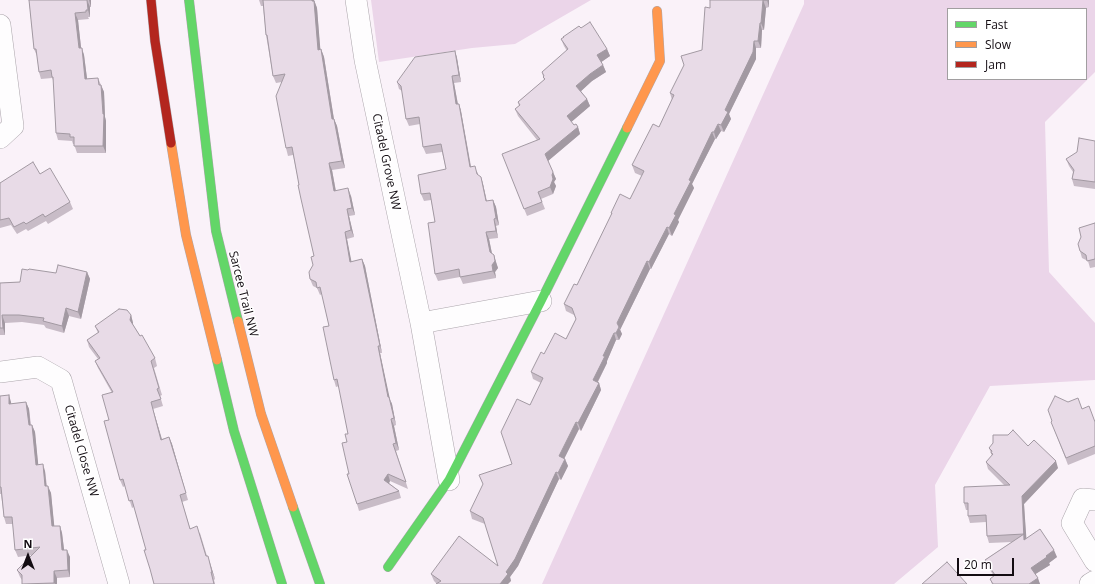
<!DOCTYPE html>
<html>
<head>
<meta charset="utf-8">
<style>
	body { margin:0 }
	#map { position:relative; width:1095px; height:584px; overflow:hidden; background:#faf2f9; font-family:"Open Sans",sans-serif }
	canvas { display:block }
	.legend { position:absolute; left:947px; top:8px; width:140px; height:72px; box-sizing:border-box; background:#fff; border:1px solid #a19ea0; margin:0; padding:5px 7px; list-style:none; font-size:12px; color:#130c12 }
	.legend li { display:flex; align-items:center; gap:8px; height:20px }
	.legend b { width:20px; border:1px solid #a19ea0 }
	.north { position:absolute; left:8px; top:536px; width:40px; height:40px; -webkit-text-stroke:3px #fff; paint-order:stroke; rotate:0deg; font-size:11px; font-weight:700; line-height:16px; text-align:center; color:#130c12 }
	.north::after { content:''; display:block; margin:auto; width:14px; height:18px; background:#130c12; clip-path:polygon(50% 0,100% 100%,50% 72%,0 100%) }
	.scale { position:absolute; left:957px; top:558px; width:57px; height:18px; box-sizing:border-box; border:2px solid #130c12; border-top:0; padding-left:5px; font-size:12px; line-height:14px; white-space:nowrap; color:#130c12; -webkit-text-stroke:3px #fff; paint-order:stroke }
</style>
</head>
<body>
<div id="map">
<canvas width="1095" height="584"></canvas>
<ul class="legend">
<li><b style="height:5px;background:#63d668"></b>Fast</li>
<li><b style="height:5px;background:#ff974d"></b>Slow</li>
<li><b style="height:5px;background:#b3261e"></b>Jam</li>
</ul>
<div class="north">N</div>
<div class="scale">20 m</div>
</div>
<script>
const g = document.querySelector('canvas').getContext('2d');
g.lineJoin = 'round';
function fillPath(path, color) { g.fillStyle = color; g.fill(path, 'evenodd'); }
const shape = rows => new Path2D(rows.map(r => 'M' + r).join(''));
function strokePath(path, color, width, dash) { g.strokeStyle = color; g.lineWidth = width; g.lineCap = dash ? 'butt' : 'round'; g.setLineDash(dash || []); g.stroke(path); }
function drawText(font, color, halo, rows, align = 'center') {
  g.font = font + ' "Open Sans",sans-serif'; g.lineWidth = 3; g.setLineDash([]); g.textBaseline = 'middle'; g.strokeStyle = halo; g.fillStyle = color; for (const [text, x, y, turn = 0] of rows) {
    g.save(); g.translate(x, y); g.rotate((+turn || 0) * Math.PI / 180); g.textAlign = isNaN(turn) ? turn : align; if (halo) g.strokeText(text, 0, 0); g.fillText(text, 0, 0); g.restore();
  }
}
fillPath(shape([
	[371,0,591,0,515,44,472,48,379,62],
	[804,0,1095,0,1095,72,1045,122,1049,272,1095,323,1095,380,990,386,935,485,938,547,894,584,542,584,804,4],
	[948,9,1086,9,1086,79,948,79]
]), '#ebd5e9');
const street = shape([
	[356,0,365,60,421,323,449,480],
	[0,25,13,126,0,138],
	[421,323,541,301],
	[0,372,38,367,61,380,119,584],
	[1095,500,1083,499,1072,523,1095,561],
	[1090,584,1095,581]
]);
const fast = shape([
	[189,0,216,231,238,321],
	[217,360,234,431,282,584],
	[293,507,320,584],
	[388,567,449,480,541,301,627,128]
]);
const slow = shape([
	[627,128,660,61,657,11],
	[171,143,186,235,217,360],
	[238,321,261,414,293,507]
]);
const jam = shape([
	[151,0,155,41,171,143]
]);
strokePath(street, '#aca6ac', 22);
strokePath(fast, '#aca6ac', 10);
strokePath(slow, '#aca6ac', 10);
strokePath(jam, '#aca6ac', 10);
strokePath(street, '#fefdfe', 21);
strokePath(fast, '#63d668', 9);
strokePath(slow, '#ff974d', 9);
strokePath(jam, '#b3261e', 9);
fillPath(shape([
	[29,0,91,0,91,7,90,7,90,17,88,17,89,19,78,20,81,48,84,55,87,79,98,78,104,92,105,117,106,121,106,153,77,153,74,144,73,144,72,141,58,140,56,133,54,82,52,78,41,79,39,72,37,56,34,49],
	[259,0,314,0,317,8,320,50,321,49,324,57,334,119,337,126,345,168,332,170,336,191,351,196,355,215,349,216,354,237,347,239,351,262,362,259,365,266,382,353,380,353,389,397,392,404,396,425,394,426,399,450,396,451,408,489,390,481,389,483,399,491,401,498,359,511,357,504,349,474,347,442,348,434,339,386,336,387,334,380,329,326,322,294,320,295,317,288,313,286,310,279,313,265,314,256,293,155,288,156,286,148,282,82,276,83,273,76,267,41,266,35,263,6,261,6],
	[710,0,769,0,769,7,766,8,764,30,762,30,761,48,756,48,756,59,729,114,731,119,724,132,721,131,716,139,715,139,692,184,694,188,678,220,679,222,672,236,669,234,651,269,650,269,620,330,622,334,619,340,616,340,607,361,607,363,598,382,599,383,601,390,581,431,579,429,564,459,565,459,568,466,561,480,559,479,518,566,510,577,511,581,437,584,434,581,431,574,498,566,485,524,472,519,470,511,512,464,530,405,541,383,533,379,531,372,544,354,566,339,576,319,574,315,566,311,564,304,577,285,611,215,611,213,630,199,642,176,635,173,632,165,659,127,672,100,670,93,702,50,710,8],
	[581,28,607,49,610,56,601,62,603,65,606,72,592,81,581,91,587,99,590,106,571,122,574,125,578,127,580,134,548,161,556,179,554,182,556,186,553,194,541,199,545,209,527,216,505,161,537,140,518,116,515,109,519,106,518,102,544,80,542,72,567,51,564,46,561,39],
	[455,51,457,58,461,82,454,83,458,104,459,104,461,111,471,166,478,173,478,175,481,177,483,184,487,201,493,200,496,207,499,225,496,226,498,238,489,239,492,253,496,262,498,268,495,272,496,278,463,284,460,277,438,281,435,274,435,222,431,200,424,201,421,194,446,169,442,152,426,154,423,147,420,124,409,126,406,119,402,91,399,89,397,82],
	[1095,141,1095,189,1074,186,1072,179,1073,172,1069,166,1066,159],
	[40,174,70,202,73,209,48,224,46,221,28,231,26,229,17,234,11,225,0,228,0,183],
	[1095,223,1095,267,1090,268,1088,261,1082,258,1080,251],
	[87,272,90,279,81,319,69,316,64,333,46,328,44,325,22,322,5,323,5,335,0,335,0,283,20,282,56,273],
	[131,315,133,323,133,325,155,358,157,366,154,368,162,395,160,396,163,406,153,409,162,439,169,437,172,444,188,500,182,502,190,528,200,533,207,556,210,563,215,579,214,580,215,584,154,584,146,550,134,507,132,508,125,486,123,487,120,480,109,420,112,393,98,368,95,361,98,359,89,347,87,340,98,333,95,326],
	[0,396,11,402,11,404,26,402,29,409,31,425,32,425,35,432,38,465,45,471,47,486,51,493,54,526,60,526,62,533,64,550,70,557,70,577,57,578,57,584,22,584,22,580,20,577,17,570,32,555,18,557,15,550,13,524,6,524,4,517,1,494,0,494],
	[1095,422,1095,454,1068,465,1054,429],
	[1028,446,1058,468,1024,504,1026,539,1057,557,1049,563,1050,565,1035,574,1040,584,992,584,990,579,994,576,988,567,985,560,1012,542,989,543,987,536,986,522,970,523,968,516,968,510,966,510,964,503,1005,486,988,469,986,462,992,456,989,448]
]), '#c8bcc7');
fillPath(shape([
	[87,0,90,7,90,17,88,10],
	[89,0,91,0,91,7],
	[312,0,314,0,317,8,321,57,318,50],
	[763,0,766,8,764,30,761,23],
	[767,0,769,0,769,7],
	[75,13,78,20,82,56,79,48],
	[760,23,762,30,761,48,758,41],
	[754,41,756,48,756,59,729,114,731,119,724,132,721,125,725,110],
	[82,48,84,55,88,86,85,79],
	[321,49,324,57,335,126,332,119],
	[607,49,610,56,600,63,597,55],
	[455,51,457,58,461,82,459,75],
	[603,65,606,72,592,81,579,93,576,86,590,74],
	[452,76,454,83,459,111,456,104],
	[101,85,104,92,105,117,106,121,106,153,103,146,103,114],
	[587,99,590,106,569,124,567,116],
	[459,104,461,111,472,174,470,167],
	[334,119,337,126,345,168,342,161],
	[718,124,721,131,716,139,714,132],
	[578,127,580,134,548,161,545,154],
	[712,132,715,139,692,184,694,188,678,220,679,222,672,236,669,228,674,214,689,180],
	[329,163,332,170,337,198,334,191],
	[553,172,556,179,554,182,556,186,553,194,550,187,552,175],
	[481,177,483,184,488,208,486,201],
	[348,188,351,196,355,215,352,208],
	[493,200,496,207,499,225,496,218],
	[347,209,349,216,354,237,351,230],
	[494,219,496,226,498,238,496,231],
	[667,227,669,234,651,269,649,262],
	[345,232,347,239,353,269,350,262],
	[486,232,489,239,493,259,490,252],
	[494,255,496,262,498,268,495,272,496,278,493,271,492,265],
	[362,259,365,266,382,353,380,346],
	[647,261,650,269,620,330,617,323],
	[87,272,90,279,81,319,78,312],
	[66,308,69,316,64,333,62,326],
	[2,315,5,323,5,335,3,328],
	[131,315,133,323,133,328,130,320],
	[619,327,622,334,619,340,616,333],
	[614,333,616,340,607,361,607,363,595,387,593,380,603,356],
	[378,346,380,353,391,404,388,397],
	[599,383,601,390,581,431,578,423],
	[9,395,11,402,12,411,9,404],
	[389,397,392,404,396,425,394,418],
	[26,402,29,409,31,432,29,425],
	[151,402,153,409,164,447,161,440],
	[391,419,394,426,399,450,396,443],
	[576,422,579,429,562,463,559,456],
	[32,425,35,432,39,472,36,465],
	[169,437,172,444,188,500,186,493],
	[565,459,568,466,561,480,558,473],
	[1056,461,1058,468,1024,504,1027,547,1024,540,1022,496],
	[43,464,45,471,47,493,45,486],
	[556,472,559,479,518,566,510,577,511,581,508,584,500,584],
	[388,474,390,481,387,487,384,480],
	[48,486,51,493,55,533,52,526],
	[60,526,62,533,65,557,62,550],
	[67,550,70,557,70,577,68,570],
	[1054,550,1057,557,1049,563,1050,565,1034,575,1031,568,1046,556],
	[208,556,210,563,215,579,212,572],
	[54,571,57,578,57,584,55,584,54,583],
	[1038,578,1040,584,1029,584]
]), '#a299a2');
const building = shape([
	[29,0,87,0,88,10,86,10,86,12,75,13,79,48,82,48,85,79,98,78,99,85,101,85,103,114,104,114,103,146,74,146,74,137,70,137,70,134,56,133,53,77,52,77,51,70,39,72,36,49,34,49,29,0],
	[263,0,312,0,312,1,314,1,318,50,321,49,332,119,334,119,342,161,329,163,334,191,348,188,352,208,347,209,351,230,345,232,350,262,362,259,380,346,378,346,388,397,389,397,394,418,391,419,396,443,393,444,406,482,388,474,384,480,399,491,357,504,347,474,349,474,342,443,347,442,345,434,348,434,337,379,334,380,323,327,329,326,320,287,317,288,316,282,310,279,309,272,313,265,311,257,314,256,301,199,298,185,299,185,292,147,286,148,276,96,285,74,273,76,267,35,266,35,263,0],
	[710,0,767,0,763,0,761,23,760,23,758,41,754,41,753,52,725,110,728,112,721,125,718,124,714,132,712,132,689,180,691,181,674,214,676,215,669,228,667,227,649,262,647,261,617,323,619,327,616,333,614,333,603,356,605,356,593,380,599,383,578,423,576,422,559,456,565,459,558,473,556,472,515,559,506,572,508,574,500,584,436,584,441,581,431,574,459,536,498,566,483,518,470,511,483,484,479,475,512,464,501,432,517,399,530,405,543,378,531,372,541,352,544,354,555,333,566,339,576,319,572,308,564,304,574,284,577,285,612,213,611,213,620,194,630,199,644,171,632,165,653,124,659,127,674,95,670,93,684,65,681,56,702,50,705,7,710,8,710,0],
	[590,22,607,49,597,55,603,65,590,74,576,86,587,99,567,116,574,125,576,124,578,127,545,154,553,172,552,175,553,179,550,187,538,192,542,202,524,209,502,154,540,139,515,109,520,105,518,102,545,79,543,77,544,76,542,72,568,49,561,39,564,37,563,37,579,26,581,28,590,22],
	[455,51,459,75,452,76,456,104,459,104,470,167,475,166,477,174,481,177,486,201,493,200,496,218,494,219,496,231,486,232,490,252,494,255,495,261,492,265,493,271,460,277,459,269,435,274,428,223,435,222,430,193,421,194,418,175,446,169,441,144,423,147,419,117,406,119,401,86,397,82,415,57,455,51],
	[1079,138,1095,141,1095,182,1072,179,1074,170,1066,159,1077,152,1079,138],
	[33,162,40,174,50,168,70,202,45,217,43,214,26,224,24,222,14,227,9,218,0,220,0,183,33,162],
	[1095,223,1095,259,1087,261,1086,255,1080,251,1078,244,1081,237,1079,228,1095,223],
	[58,265,87,272,78,312,66,308,62,326,43,321,44,318,19,315,2,315,3,328,0,328,0,283,20,282,22,269,28,270,29,269,56,273,58,265],
	[119,309,127,310,131,315,130,320,140,336,142,335,155,358,151,361,159,388,157,389,161,399,151,402,161,440,169,437,186,493,180,495,190,529,197,526,206,556,208,556,212,572,211,572,214,584,154,584,150,569,144,550,146,550,132,500,129,501,123,479,120,480,104,421,109,420,102,395,113,392,95,361,100,358,87,340,99,332,95,326,119,309],
	[9,395,9,404,26,402,29,425,32,425,36,465,43,464,45,486,48,486,52,526,60,526,62,550,67,550,68,570,54,571,54,583,22,584,22,575,17,570,40,547,15,550,12,517,4,517,1,487,0,487,0,396,9,395],
	[1055,396,1068,402,1078,398,1082,409,1089,406,1095,422,1095,446,1066,458,1051,422,1052,421,1048,410,1055,396],
	[1013,430,1028,446,1034,440,1056,461,1022,496,1024,540,1040,529,1054,550,1046,556,1047,557,1031,568,1038,578,1029,584,993,584,990,579,995,575,985,560,1024,534,987,536,986,515,968,516,968,503,964,503,964,487,1010,485,986,462,993,454,991,453,992,451,989,448,993,443,993,435,1008,435,1013,430],
	[947,562,967,584,922,584,947,562]
]);
fillPath(building, '#e8dbe7');
strokePath(building, '#a299a2', 1);
drawText('12px', '#130c12', '#fff', [
	["Citadel Grove NW",386,162,78],
	["Sarcee Trail NW",243,294,76],
	["Citadel Close NW",81,451,74]
]);
</script>
</body>
</html>
